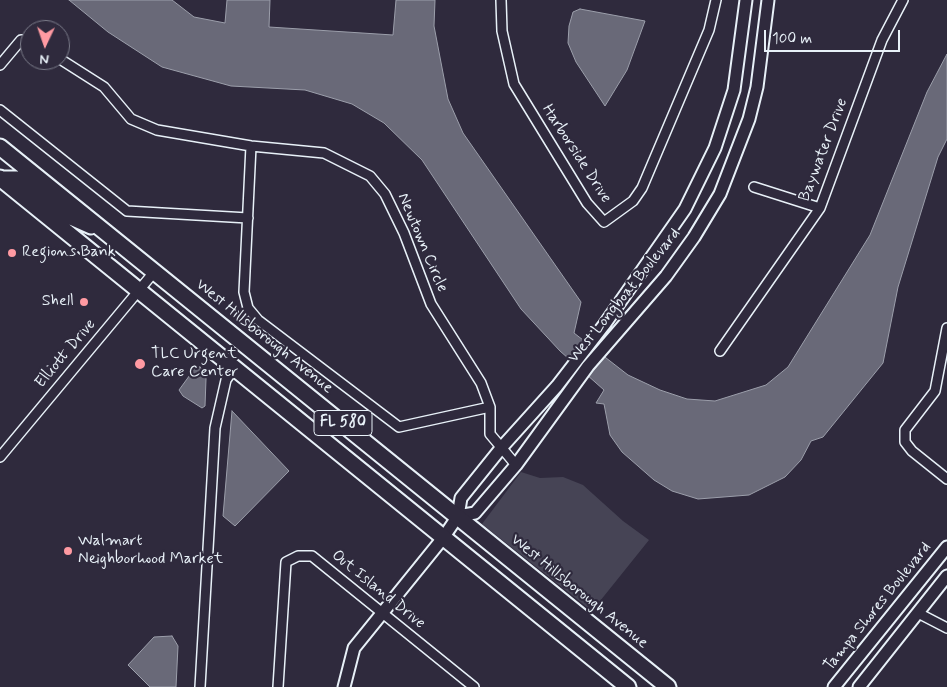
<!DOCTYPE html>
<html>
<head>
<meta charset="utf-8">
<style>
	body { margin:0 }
	#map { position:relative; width:947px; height:687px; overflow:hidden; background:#2f2a3d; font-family:Mynerve,sans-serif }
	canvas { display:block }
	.north { position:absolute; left:20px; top:20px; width:50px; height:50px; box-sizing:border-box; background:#2f2a3d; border:1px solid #797a88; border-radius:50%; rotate:183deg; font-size:14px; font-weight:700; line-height:20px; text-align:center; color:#e8f1f8 }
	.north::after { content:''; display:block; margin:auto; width:18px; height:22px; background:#ff9aa2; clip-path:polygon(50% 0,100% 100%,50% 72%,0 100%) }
	.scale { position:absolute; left:764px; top:30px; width:136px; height:22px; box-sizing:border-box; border:2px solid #e8f1f8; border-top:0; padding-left:6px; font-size:15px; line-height:18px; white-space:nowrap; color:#e8f1f8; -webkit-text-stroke:4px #2f2a3d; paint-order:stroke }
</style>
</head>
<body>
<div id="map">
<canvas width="947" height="687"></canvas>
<div class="north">N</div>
<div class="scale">100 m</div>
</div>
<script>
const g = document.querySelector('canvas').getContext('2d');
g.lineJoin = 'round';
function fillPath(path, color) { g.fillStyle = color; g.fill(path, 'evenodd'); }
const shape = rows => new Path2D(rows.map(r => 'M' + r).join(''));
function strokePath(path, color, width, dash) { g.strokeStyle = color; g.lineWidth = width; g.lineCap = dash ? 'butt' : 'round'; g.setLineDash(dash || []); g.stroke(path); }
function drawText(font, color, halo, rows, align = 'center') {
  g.font = font + ' Mynerve,sans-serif'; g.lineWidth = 4.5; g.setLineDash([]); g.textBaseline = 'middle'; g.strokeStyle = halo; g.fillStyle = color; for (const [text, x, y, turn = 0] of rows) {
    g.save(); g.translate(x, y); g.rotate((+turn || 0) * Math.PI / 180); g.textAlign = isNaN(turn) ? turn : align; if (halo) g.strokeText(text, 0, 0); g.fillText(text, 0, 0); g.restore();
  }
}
fillPath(shape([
	[521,472,540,478,563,477,583,485,623,521,649,540,592,611,482,524]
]), '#464455');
const water = shape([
	[69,0,172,0,194,17,225,23,227,0,270,0,269,27,393,35,396,0,435,0,434,26,448,99,463,133,581,302,574,333,628,375,660,390,687,399,715,401,766,385,788,367,870,235,927,92,947,54,947,139,938,157,898,287,883,363,823,437,811,441,801,460,785,477,749,495,698,499,672,491,654,480,622,452,610,435,604,404,596,403,604,390,560,351,521,309,422,160,384,123,352,104,305,90,231,86,162,67,108,32,69,0],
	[580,9,645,21,627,70,605,106,576,62,568,43,569,26,573,12,580,9],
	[200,367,205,372,206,379,205,406,202,408,183,396,179,390,195,368,200,367],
	[232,411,289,471,235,526,223,516,232,411],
	[172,636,178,646,176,687,150,687,128,665,154,637,172,636]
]);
fillPath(water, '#696978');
strokePath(water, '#9c9fab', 1);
const minor = shape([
	[501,0,502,31,514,84,587,203,604,222,633,201,642,188,709,30,716,0],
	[60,59,104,87,131,119,157,130,251,146,324,153,370,176,385,194,404,233,431,304,481,383,490,407],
	[0,65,21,40,30,40],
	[0,110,127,211,248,218],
	[251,146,244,292,248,308,258,320,399,427,490,407,490,434,516,465],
	[754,187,820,208],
	[947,328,935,391,905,430,905,442,912,451,947,479],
	[720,351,820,208,882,40,903,0],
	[0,457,155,271],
	[918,613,947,628],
	[200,687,215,428,226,380,235,367],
	[278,687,286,562,298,556,312,556,474,687]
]);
const tertiary = shape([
	[458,516,475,513,516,465,588,366,666,276,694,237,720,194,749,119,757,87,768,0],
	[344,687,354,648,443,538,458,516,461,498,502,447,557,386,604,325,685,209,715,148,734,90,746,0],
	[834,687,947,547],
	[859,687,947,576]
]);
const primary = shape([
	[0,147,668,687],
	[0,178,628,687],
	[1,179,17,179,73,218,91,226]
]);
strokePath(minor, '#e8f1f8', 12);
strokePath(tertiary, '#e8f1f8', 15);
strokePath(primary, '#e8f1f8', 19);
strokePath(minor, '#2f2a3d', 9);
strokePath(tertiary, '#2f2a3d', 11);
strokePath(primary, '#2f2a3d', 15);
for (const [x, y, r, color] of [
	[12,253,5,"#ff9aa2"],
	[84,302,5,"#ff9aa2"],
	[140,364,6,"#ff9aa2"],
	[68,551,5,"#ff9aa2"]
]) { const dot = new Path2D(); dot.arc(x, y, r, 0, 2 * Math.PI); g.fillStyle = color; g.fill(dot); strokePath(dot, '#2f2a3d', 2); }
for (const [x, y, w] of [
	[343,423,58]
]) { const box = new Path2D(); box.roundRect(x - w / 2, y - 12.5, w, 25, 4); g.fillStyle = '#2f2a3d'; g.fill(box); strokePath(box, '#e8f1f8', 1); }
drawText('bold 15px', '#e8f1f8', null, [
	["FL 580",343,423]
]);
drawText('16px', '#e8f1f8', '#2f2a3d', [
	["Baywater Drive",824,150,-69],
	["Harborside Drive",576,154,57],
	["Newtown Circle",422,243,67],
	["West Longboat Boulevard",625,296,-51],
	["West Hillsborough Avenue",264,337,39],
	["Elliott Drive",66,354,-50],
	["Out Island Drive",378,590,39],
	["West Hillsborough Avenue",579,592,39],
	["Tampa Shores Boulevard",878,607,-51]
]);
drawText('16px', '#e8f1f8', '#2f2a3d', [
	["Regions Bank",22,253],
	["Shell",74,302,"right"],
	["TLC Urgent",151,355],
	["Care Center",151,373],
	["Walmart",78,542],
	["Neighborhood Market",78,560]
], 'left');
</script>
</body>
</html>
